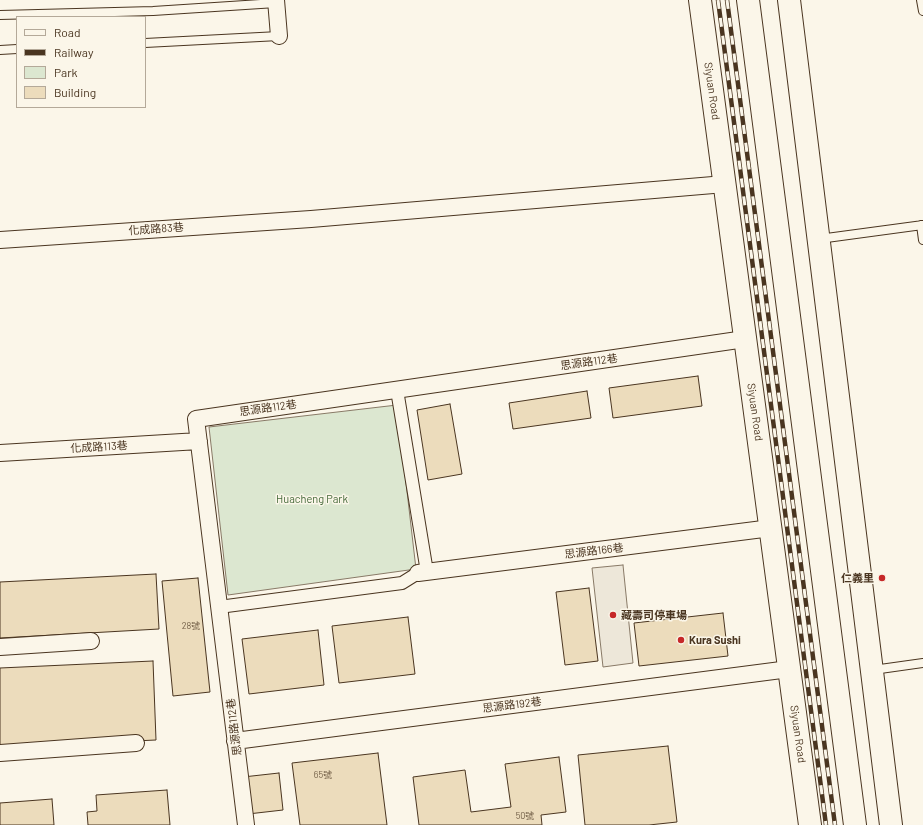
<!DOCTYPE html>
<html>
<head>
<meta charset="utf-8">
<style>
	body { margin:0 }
	#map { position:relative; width:923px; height:825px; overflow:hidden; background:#fbf6e9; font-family:Barlow,sans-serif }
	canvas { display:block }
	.legend { position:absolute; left:16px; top:16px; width:130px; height:92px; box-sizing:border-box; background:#fbf6e9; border:1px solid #b4a999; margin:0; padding:5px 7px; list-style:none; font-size:12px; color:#4a3520 }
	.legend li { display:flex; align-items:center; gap:8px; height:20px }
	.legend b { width:20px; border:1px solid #b4a999 }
</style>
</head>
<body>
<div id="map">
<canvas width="923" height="825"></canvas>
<ul class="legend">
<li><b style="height:5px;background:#fbf6e9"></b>Road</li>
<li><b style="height:5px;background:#4a3520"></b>Railway</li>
<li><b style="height:11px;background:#dce7d0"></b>Park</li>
<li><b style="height:11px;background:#ecdcbc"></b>Building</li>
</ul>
</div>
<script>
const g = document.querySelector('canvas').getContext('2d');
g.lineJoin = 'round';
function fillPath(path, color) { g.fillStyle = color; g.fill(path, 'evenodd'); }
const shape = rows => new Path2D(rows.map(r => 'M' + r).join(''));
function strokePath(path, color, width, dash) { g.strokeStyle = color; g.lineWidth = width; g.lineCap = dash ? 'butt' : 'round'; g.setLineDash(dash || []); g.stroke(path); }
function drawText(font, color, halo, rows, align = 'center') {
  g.font = font + ' Barlow,"Noto Sans TC",sans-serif'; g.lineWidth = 3; g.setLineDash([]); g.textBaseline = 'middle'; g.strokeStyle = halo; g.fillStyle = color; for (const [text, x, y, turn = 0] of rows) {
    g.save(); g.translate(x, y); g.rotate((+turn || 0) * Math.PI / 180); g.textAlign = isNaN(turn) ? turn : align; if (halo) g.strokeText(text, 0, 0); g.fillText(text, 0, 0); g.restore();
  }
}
const green = shape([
	[397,405,416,569,228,595,209,427,397,405]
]);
fillPath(green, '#dce7d0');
strokePath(green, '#887966', 1);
const parking = shape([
	[623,565,633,663,603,667,592,568,623,565]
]);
fillPath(parking, '#ede7d9');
strokePath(parking, '#887966', 1);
const building = shape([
	[698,376,702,406,613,418,609,388,698,376],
	[587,391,591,418,513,429,509,403,587,391],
	[450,404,462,474,428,480,417,410,450,404],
	[156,574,159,629,0,638,0,582,156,574],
	[198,578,210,692,173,696,162,581,198,578],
	[589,588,598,661,565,665,556,592,589,588],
	[723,613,728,656,639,666,634,623,723,613],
	[408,617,415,674,339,683,332,626,408,617],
	[318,630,324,685,249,694,242,639,318,630],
	[153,661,156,740,0,747,0,668,153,661],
	[668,746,677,822,649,825,585,825,578,755,668,746],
	[378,753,387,825,300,825,292,763,378,753],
	[559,757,566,812,541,815,542,825,419,825,413,777,465,770,471,812,511,807,505,764,559,757],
	[279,773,283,810,248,814,243,777,279,773],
	[167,790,170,825,88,825,87,812,97,811,96,795,167,790],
	[52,799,54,825,0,825,0,803,52,799]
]);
fillPath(building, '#ecdcbc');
strokePath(building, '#4a3520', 1);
const service = shape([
	[921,0,923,11],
	[0,15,153,11,276,3],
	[145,43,279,36],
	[0,50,17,49],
	[921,225,923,240],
	[819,239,923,225],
	[873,670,923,663]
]);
const pedestrian = shape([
	[397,390,427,572],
	[219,607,402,583,418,573]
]);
const minor = shape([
	[276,0,279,36],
	[0,240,311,219,725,184],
	[0,453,199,441],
	[418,573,771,528],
	[0,647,91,641],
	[235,741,789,669],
	[0,753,136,743],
	[246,825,196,419,745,339]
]);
const secondary = shape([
	[700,0,810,825],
	[748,0,855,825],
	[789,0,891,825]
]);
strokePath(service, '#4a3520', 10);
strokePath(pedestrian, '#4a3520', 14);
strokePath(minor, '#4a3520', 18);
strokePath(secondary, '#4a3520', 24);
strokePath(service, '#fbf6e9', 8);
strokePath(pedestrian, '#fbf6e9', 12);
strokePath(minor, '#fbf6e9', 16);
strokePath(secondary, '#fbf6e9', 22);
const rail = shape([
	[718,0,826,825],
	[727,0,835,825]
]);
strokePath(rail, '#4a3520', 4.5);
strokePath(rail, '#fbf6e9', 3, [9]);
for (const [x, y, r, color] of [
	[882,578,4,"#c62828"],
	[613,615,4,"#c62828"],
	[681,640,4,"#c62828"]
]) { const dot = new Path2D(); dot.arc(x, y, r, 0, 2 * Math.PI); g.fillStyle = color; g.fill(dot); strokePath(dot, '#fbf6e9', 1.5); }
drawText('9px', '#725f47', null, [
	["28號",191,626],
	["65號",323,775],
	["50號",525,816]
]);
drawText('11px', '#4a3520', '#fbf6e9', [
	["Siyuan Road",712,91,82],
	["化成路83巷",156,229,-4],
	["思源路112巷",589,362,-8],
	["思源路112巷",268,408,-8],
	["Siyuan Road",755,412,82],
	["化成路113巷",99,447,-3],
	["思源路166巷",594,551,-7],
	["思源路192巷",512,705,-7],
	["思源路112巷",234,727,-97],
	["Siyuan Road",798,734,82]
]);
drawText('11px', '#436837', '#fbf6e9', [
	["Huacheng Park",312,499]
]);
drawText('bold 11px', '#4a3520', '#fbf6e9', [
	["仁義里",874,578,"right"],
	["藏壽司停車場",621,615],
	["Kura Sushi",689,640]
], 'left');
</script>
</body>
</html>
